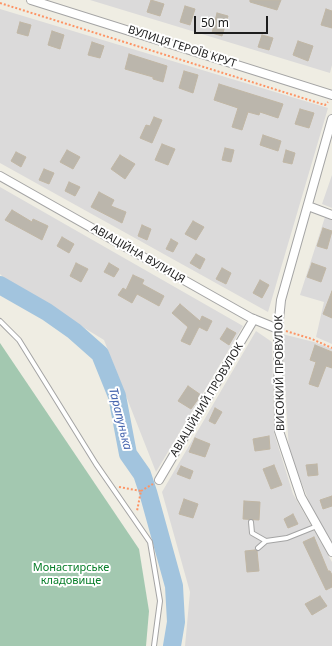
<!DOCTYPE html>
<html>
<head>
<meta charset="utf-8">
<style>
	body { margin:0 }
	#map { position:relative; width:332px; height:646px; overflow:hidden; background:#efede3; font-family:"Noto Sans",sans-serif }
	canvas { display:block }
	.scale { position:absolute; left:194px; top:16px; width:74px; height:18px; box-sizing:border-box; border:2px solid #1d1d1d; border-top:0; padding-left:5px; font-size:12px; line-height:14px; white-space:nowrap; color:#1d1d1d; -webkit-text-stroke:3px #fff; paint-order:stroke }
</style>
</head>
<body>
<div id="map">
<canvas width="332" height="646"></canvas>
<div class="scale">50 m</div>
</div>
<script>
const g = document.querySelector('canvas').getContext('2d');
g.lineJoin = 'round';
function fillPath(path, color) { g.fillStyle = color; g.fill(path, 'evenodd'); }
const shape = rows => new Path2D(rows.map(r => 'M' + r).join(''));
function strokePath(path, color, width, dash) { g.strokeStyle = color; g.lineWidth = width; g.lineCap = dash ? 'butt' : 'round'; g.setLineDash(dash || []); g.stroke(path); }
function drawText(font, color, halo, rows, align = 'center') {
  g.font = font + ' "Noto Sans",sans-serif'; g.lineWidth = 4; g.setLineDash([]); g.textBaseline = 'middle'; g.strokeStyle = halo; g.fillStyle = color; for (const [text, x, y, turn = 0] of rows) {
    g.save(); g.translate(x, y); g.rotate((+turn || 0) * Math.PI / 180); g.textAlign = isNaN(turn) ? turn : align; if (halo) g.strokeText(text, 0, 0); g.fillText(text, 0, 0); g.restore();
  }
}
fillPath(shape([
	[90,0,332,0,332,65,330,73],
	[0,9,328,108,268,312,0,163],
	[332,175,332,208,322,204],
	[0,187,243,326,156,472,104,340,6,280,0,274],
	[325,217,332,220,332,344,316,337,324,302,300,295],
	[256,331,272,342,274,433,293,494,332,562,332,646,185,646,190,592,162,492],
	[282,334,314,342,332,349,332,542,312,509,289,451]
]), '#dbdada');
fillPath(shape([
	[0,343,139,549,149,611,146,646,0,646]
]), '#a3c8b0');
strokePath(shape([
	[0,285,47,312,74,331,100,354,117,396,128,454,142,474,148,492,174,586,176,622,172,646]
]), '#a2c4de', 18);
const building = shape([
	[151,0,164,4,160,16,147,12,151,0],
	[250,0,281,0,277,10,250,2,250,0],
	[185,6,195,9,190,25,180,22,185,6],
	[326,9,332,11,332,28,321,25,326,9],
	[217,13,228,16,222,36,212,33,217,13],
	[20,22,31,25,28,36,17,33,20,22],
	[52,31,64,35,60,49,48,45,52,31],
	[262,35,273,38,269,50,258,47,262,35],
	[298,41,313,46,308,61,293,55,298,41],
	[92,42,104,46,100,58,88,55,92,42],
	[129,54,167,66,163,82,153,79,153,77,125,69,129,54],
	[184,71,198,75,193,93,179,88,184,71],
	[219,84,283,104,278,118,260,112,259,115,248,112,242,130,232,127,238,108,214,100,219,84],
	[300,109,314,113,309,128,295,124,300,109],
	[154,117,162,120,152,143,140,138,146,125,150,126,154,117],
	[263,135,281,141,278,151,260,145,263,135],
	[162,144,175,149,168,165,155,160,162,144],
	[225,148,234,150,231,162,222,160,225,148],
	[67,150,80,157,73,169,60,162,67,150],
	[286,150,295,153,292,164,283,162,286,150],
	[16,152,26,157,21,167,11,161,16,152],
	[120,155,135,164,125,179,111,169,120,155],
	[44,169,54,173,49,184,39,180,44,169],
	[69,182,80,187,75,196,65,191,69,182],
	[99,192,114,200,111,206,126,212,122,223,91,207,99,192],
	[12,210,32,222,33,219,48,226,42,240,5,220,12,210],
	[193,221,204,227,196,240,185,234,193,221],
	[142,225,151,229,147,240,138,236,142,225],
	[323,228,332,231,327,249,317,246,323,228],
	[62,237,74,244,69,253,57,246,62,237],
	[171,239,178,243,173,252,166,249,171,239],
	[196,254,205,259,200,269,190,263,196,254],
	[76,263,88,269,81,282,70,276,76,263],
	[109,263,119,269,114,277,104,272,109,263],
	[312,263,326,268,321,282,307,277,312,263],
	[222,268,231,273,226,284,216,279,222,268],
	[133,275,144,280,142,284,164,296,159,306,137,294,132,303,118,295,123,288,126,290,133,275],
	[260,280,269,285,262,298,253,293,260,280],
	[332,291,332,318,323,314,332,291],
	[180,304,200,321,202,316,212,321,207,331,199,327,190,345,181,341,188,327,172,313,180,304],
	[227,328,236,333,229,345,220,339,227,328],
	[315,345,332,352,332,368,326,366,318,387,309,384,316,362,310,360,315,345],
	[188,386,201,395,191,409,178,401,188,386],
	[215,408,222,412,215,424,209,421,215,408],
	[269,436,270,449,255,451,253,439,269,436],
	[195,438,210,444,205,457,189,452,195,438],
	[317,464,318,475,308,476,306,465,317,464],
	[274,465,282,485,271,489,263,469,274,465],
	[181,466,193,471,190,479,177,474,181,466],
	[332,496,332,506,323,509,320,500,332,496],
	[184,499,198,504,193,518,179,514,184,499],
	[244,501,260,502,259,520,243,519,244,501],
	[293,514,298,524,288,528,284,519,293,514],
	[314,537,328,571,330,571,332,575,332,587,326,590,303,542,314,537],
	[255,550,257,551,259,571,247,572,245,551,255,550],
	[320,596,327,606,312,615,305,604,320,596]
]);
fillPath(building, '#bbb6ac');
strokePath(building, '#c1b7a5', 1);
const service = shape([
	[0,321,19,340,96,464,150,542,160,601,154,646],
	[251,522,252,533,266,541],
	[258,548,266,541,287,538,317,526]
]);
const minor = shape([
	[31,0,332,95],
	[332,119,281,300,278,329,279,431,301,497,332,552],
	[0,176,251,318,278,329],
	[308,206,332,215],
	[159,480,254,319]
]);
strokePath(service, '#a4a4a4', 6);
strokePath(minor, '#a4a4a4', 10);
strokePath(shape([
	[0,3,325,105,328,102],
	[286,331,312,339,332,348],
	[119,487,141,491,137,511],
	[141,491,153,484]
]), '#fd9465', 2, [2, 2]);
strokePath(service, '#fff', 4);
strokePath(minor, '#fff', 8);
drawText('11px', '#1d1d1d', '#fff', [
	["ВУЛИЦЯ ГЕРОЇВ КРУТ",182,47,18],
	["АВІАЦІЙНА ВУЛИЦЯ",138,254,30],
	["ВИСОКИЙ ПРОВУЛОК",280,373,-91],
	["АВІАЦІЙНИЙ ПРОВУЛОК",207,400,-59]
]);
drawText('11px', '#087e2a', '#fff', [
	["Монастирське",71,568],
	["кладовище",71,581]
]);
drawText('italic 12px', '#4766af', '#fff', [
	["Тарапунька",120,419,76]
]);
</script>
</body>
</html>
